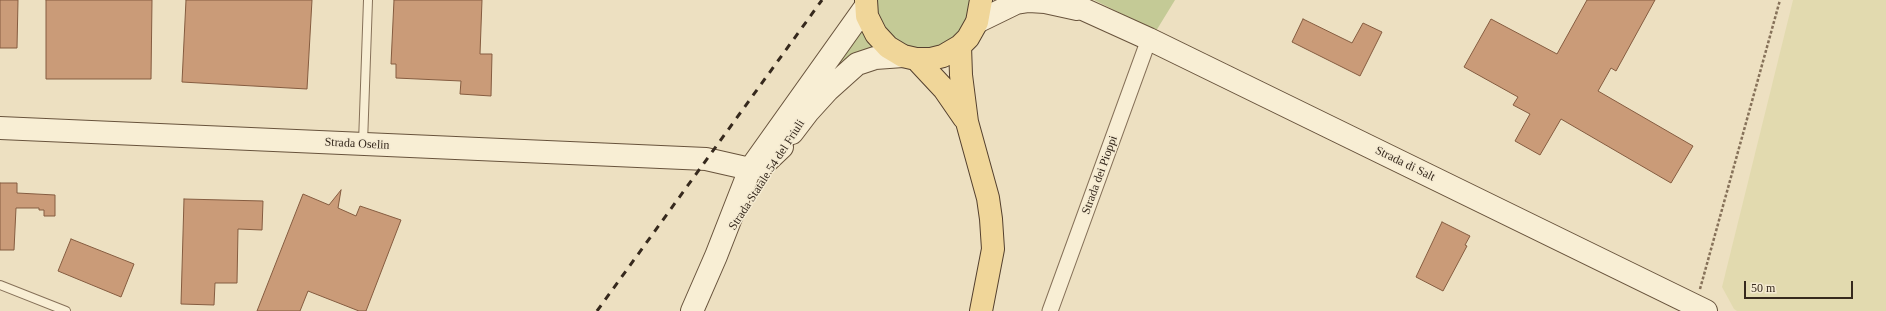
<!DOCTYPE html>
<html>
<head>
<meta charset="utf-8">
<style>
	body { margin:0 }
	#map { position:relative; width:1886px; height:311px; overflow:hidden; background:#ede0c1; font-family:"Times New Roman",serif }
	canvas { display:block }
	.scale { position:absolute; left:1744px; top:281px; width:109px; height:18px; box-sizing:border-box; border:2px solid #36291d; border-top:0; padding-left:5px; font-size:12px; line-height:14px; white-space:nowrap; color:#36291d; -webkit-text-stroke:3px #f4ead1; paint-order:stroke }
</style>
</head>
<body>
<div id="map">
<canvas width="1886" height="311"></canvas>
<div class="scale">50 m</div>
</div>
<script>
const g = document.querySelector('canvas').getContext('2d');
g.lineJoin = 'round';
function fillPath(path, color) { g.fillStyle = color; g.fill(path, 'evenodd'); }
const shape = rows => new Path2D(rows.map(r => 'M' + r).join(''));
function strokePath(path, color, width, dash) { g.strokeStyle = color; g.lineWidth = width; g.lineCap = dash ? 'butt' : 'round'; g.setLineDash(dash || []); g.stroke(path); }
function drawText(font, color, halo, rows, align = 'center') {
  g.font = font + ' "Times New Roman",serif'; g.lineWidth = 3; g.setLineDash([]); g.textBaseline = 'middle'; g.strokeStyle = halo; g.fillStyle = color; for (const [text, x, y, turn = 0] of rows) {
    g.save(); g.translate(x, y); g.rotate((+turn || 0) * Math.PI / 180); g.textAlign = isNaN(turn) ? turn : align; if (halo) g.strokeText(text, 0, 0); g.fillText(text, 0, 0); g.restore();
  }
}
fillPath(shape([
	[1793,0,1886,0,1886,311,1737,311,1734,309,1722,287]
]), '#e2daaf');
fillPath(shape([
	[874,0,974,0,960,35,944,46,926,51,906,48,890,38,878,22],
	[1094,0,1175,0,1156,31],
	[859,26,874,49,791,122]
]), '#c4ca96');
const building = shape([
	[0,0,18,0,17,48,0,48,0,0],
	[46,0,152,0,151,79,46,79,46,0],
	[186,0,312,0,307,89,182,82,186,0],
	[394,0,482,0,480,54,492,54,491,96,460,94,461,81,396,78,396,64,391,64,394,0],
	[1587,0,1655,0,1616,71,1611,68,1598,91,1693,146,1671,183,1561,119,1540,155,1515,141,1530,114,1513,105,1518,97,1464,67,1491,19,1557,54,1587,0],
	[1303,19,1352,43,1363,23,1382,32,1360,76,1292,42,1303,19],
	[0,183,17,183,17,193,55,195,55,216,44,216,44,210,39,210,39,208,16,208,14,250,0,250,0,183],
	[341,190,338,208,356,216,360,206,401,220,366,311,359,311,308,291,300,311,257,311,303,194,329,205,341,190],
	[184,199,263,201,262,230,238,229,237,283,215,283,214,305,181,304,184,199],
	[1442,222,1470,236,1465,245,1467,246,1443,291,1416,277,1442,222],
	[71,239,134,264,121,297,58,271,71,239]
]);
fillPath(building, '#ca9b78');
strokePath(building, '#855c40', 1);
const lane = shape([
	[363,143,368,0],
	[0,285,66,311]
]);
const street = shape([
	[1050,311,1149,39]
]);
const secondary = shape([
	[1063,0,1149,39,1706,311],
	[977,22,1016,3,1029,1,1045,2,1077,9],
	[0,128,706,159,750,169,756,168,763,165,782,147],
	[792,133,808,112,828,90,857,64,875,58,903,56],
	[692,311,716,256,750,169,866,6]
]);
const primary = shape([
	[866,0,867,16,876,34,888,47,903,56,916,59,931,59,943,56,960,46,968,38,977,22,981,0],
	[960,46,961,75,967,122,988,198,991,219,993,249,981,311],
	[916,59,944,89,964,118]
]);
strokePath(lane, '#867159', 10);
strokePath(street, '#867159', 17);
strokePath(secondary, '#68533c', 24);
strokePath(primary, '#54402e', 24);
strokePath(shape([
	[1700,289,1780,0]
]), '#867159', 2.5, [3, 2]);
strokePath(lane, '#f8eed4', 8);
strokePath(street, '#f8eed4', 15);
strokePath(secondary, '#f8eed4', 22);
strokePath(primary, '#f0d699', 22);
strokePath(shape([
	[597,311,822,0]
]), '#36291d', 3, [7, 7]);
drawText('12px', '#36291d', '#f4ead1', [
	["Strada Oselin",357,144,3],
	["Strada di Salt",1405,164,26],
	["Strada Statale 54 del Friuli",767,175,-57],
	["Strada dei Pioppi",1100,175,-70]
]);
</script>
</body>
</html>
